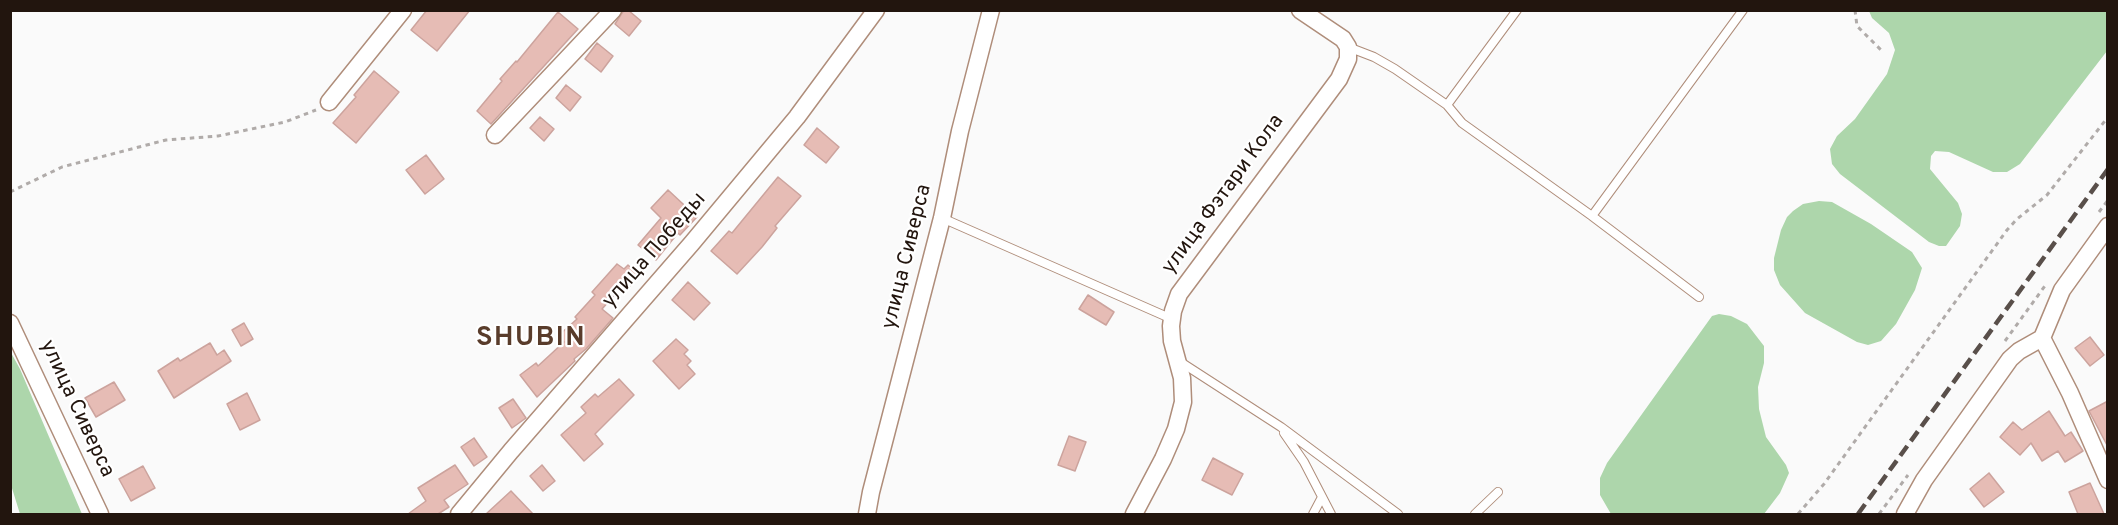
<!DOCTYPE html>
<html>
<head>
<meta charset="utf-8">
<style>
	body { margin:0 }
	#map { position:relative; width:2118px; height:525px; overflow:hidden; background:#fafafa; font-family:Overpass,sans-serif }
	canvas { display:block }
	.frame { position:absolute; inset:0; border:12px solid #22150e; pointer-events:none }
</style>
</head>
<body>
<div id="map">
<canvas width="2118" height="525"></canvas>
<div class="frame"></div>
</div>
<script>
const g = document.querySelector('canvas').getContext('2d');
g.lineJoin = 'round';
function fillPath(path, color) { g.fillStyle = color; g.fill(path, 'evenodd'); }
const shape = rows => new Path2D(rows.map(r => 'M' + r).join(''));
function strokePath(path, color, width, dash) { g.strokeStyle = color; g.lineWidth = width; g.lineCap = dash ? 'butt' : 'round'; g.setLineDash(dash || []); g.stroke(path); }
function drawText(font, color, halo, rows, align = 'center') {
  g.font = font + ' Overpass,sans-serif'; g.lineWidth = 4.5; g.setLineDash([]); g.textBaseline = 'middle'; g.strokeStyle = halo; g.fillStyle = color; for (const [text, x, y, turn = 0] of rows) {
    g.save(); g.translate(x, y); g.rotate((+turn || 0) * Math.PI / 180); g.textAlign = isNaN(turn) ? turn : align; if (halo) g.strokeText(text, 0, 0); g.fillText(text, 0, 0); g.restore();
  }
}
fillPath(shape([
	[1869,11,2107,11,2107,51,2020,164,2007,172,1993,172,1949,152,1935,151,1931,156,1930,169,1958,203,1962,214,1960,226,1946,246,1939,246,1929,242,1840,174,1832,164,1830,149,1837,136,1855,119,1887,74,1895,50,1889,33,1872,18],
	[1819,201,1832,202,1871,224,1912,252,1922,268,1915,290,1896,324,1881,341,1868,345,1857,342,1805,313,1780,285,1774,270,1774,258,1781,230,1787,217,1793,211,1803,204],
	[1719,314,1731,316,1747,324,1764,346,1764,363,1758,387,1759,409,1766,437,1786,465,1789,473,1780,493,1764,514,1611,514,1600,495,1600,478,1607,463,1712,316],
	[10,351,20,369,82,514,20,514,11,485]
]), '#add6ab');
const building = shape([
	[427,10,470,10,437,51,411,30,427,10],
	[624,10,628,10,641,21,629,36,615,24,624,10],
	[558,12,578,29,491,124,477,111,502,81,500,79,516,61,517,62,558,12],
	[597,43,613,56,601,72,585,59,597,43],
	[374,71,399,92,356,143,333,123,356,97,354,95,374,71],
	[566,85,581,97,570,111,556,98,566,85],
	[540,117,554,129,544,141,530,128,540,117],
	[817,128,839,147,826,163,804,145,817,128],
	[426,155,444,179,425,194,406,170,426,155],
	[778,177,801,196,775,226,777,228,762,247,737,274,711,251,729,231,732,233,778,177],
	[668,190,697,217,680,235,678,233,656,260,638,245,661,218,651,208,668,190],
	[617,264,624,269,628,265,639,275,623,294,619,290,602,309,613,318,586,349,574,359,575,361,537,397,520,375,536,363,538,366,564,342,558,336,577,319,575,317,595,295,592,292,617,264],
	[688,282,710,303,694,320,672,300,688,282],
	[1088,295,1114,312,1106,325,1079,309,1088,295],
	[244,323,253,339,241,346,232,330,244,323],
	[2090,337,2104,355,2090,366,2075,348,2090,337],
	[676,339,688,350,684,354,691,361,687,365,695,374,679,389,653,361,676,339],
	[210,343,217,355,224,350,231,361,174,398,158,371,178,358,180,361,210,343],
	[619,379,634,395,595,434,603,444,584,461,561,435,586,413,581,407,595,394,598,397,619,379],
	[114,382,125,400,96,417,85,398,114,382],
	[247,393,260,420,240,430,227,404,247,393],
	[513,399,526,418,512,428,499,408,513,399],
	[2108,401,2108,447,2089,411,2108,401],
	[2049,411,2065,436,2071,432,2083,451,2065,462,2058,451,2042,461,2031,443,2020,455,2000,437,2013,422,2022,430,2049,411],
	[1069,436,1086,442,1075,471,1058,465,1069,436],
	[474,438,487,457,474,466,461,447,474,438],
	[1213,458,1243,474,1232,495,1202,480,1213,458],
	[455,465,468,484,444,500,449,507,438,514,408,514,426,501,418,488,455,465],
	[542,465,555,481,543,491,530,476,542,465],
	[143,466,155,488,131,501,119,479,143,466],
	[1989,473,2004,492,1984,507,1970,489,1989,473],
	[2090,483,2104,514,2078,514,2069,492,2090,483],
	[511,491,533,514,486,514,511,491]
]);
fillPath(building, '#e6bcb5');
strokePath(building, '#cca39d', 1.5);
const lane = shape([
	[1348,47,1374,57,1395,69,1447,105,1462,123,1592,216,1699,297],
	[1447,105,1517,10],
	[1592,216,1743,10],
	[942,218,1172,319],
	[1179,361,1281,427,1398,514],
	[1284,433,1304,462,1331,514],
	[1313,514,1322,497],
	[1475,514,1498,492]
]);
const street = shape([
	[329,102,403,10],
	[495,135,613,10],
	[10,323,100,514],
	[2042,338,2070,393,2108,480],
	[459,514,511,451,692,243,797,117,876,10],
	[867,514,871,492,942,218,960,131,991,10],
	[1134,514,1163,459,1176,429,1183,402,1182,378,1172,341,1171,326,1173,311,1179,294,1339,79,1348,59,1348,47,1343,39,1300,10],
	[1905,514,1924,480,2010,359,2019,351,2042,338,2062,290,2108,226]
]);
strokePath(lane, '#af8d7a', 10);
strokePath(street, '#af8d7a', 19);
strokePath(shape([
	[1855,10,1857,26,1881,50],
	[10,192,62,167,166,140,218,136,285,122,316,110],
	[2099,212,2108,200],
	[2005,341,2047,283],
	[1798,514,1824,484,2007,230,2017,219,2047,195,2108,117],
	[1879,514,1908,475]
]), '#b0aba9', 3, [4.5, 4.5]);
strokePath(lane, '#fff', 8);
strokePath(street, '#fff', 16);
strokePath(shape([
	[1858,514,2108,169]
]), '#594f4a', 4.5, [12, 6]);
drawText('21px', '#22150e', '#fff', [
	["улица Фэтари Кола",1224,195,-54],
	["улица Победы",655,251,-49],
	["улица Сиверса",908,257,-76],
	["улица Сиверса",76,409,65]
]);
g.letterSpacing = '1.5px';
drawText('bold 27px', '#593c2b', '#fff', [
	["SHUBIN",531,340]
]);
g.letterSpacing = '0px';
</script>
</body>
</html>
